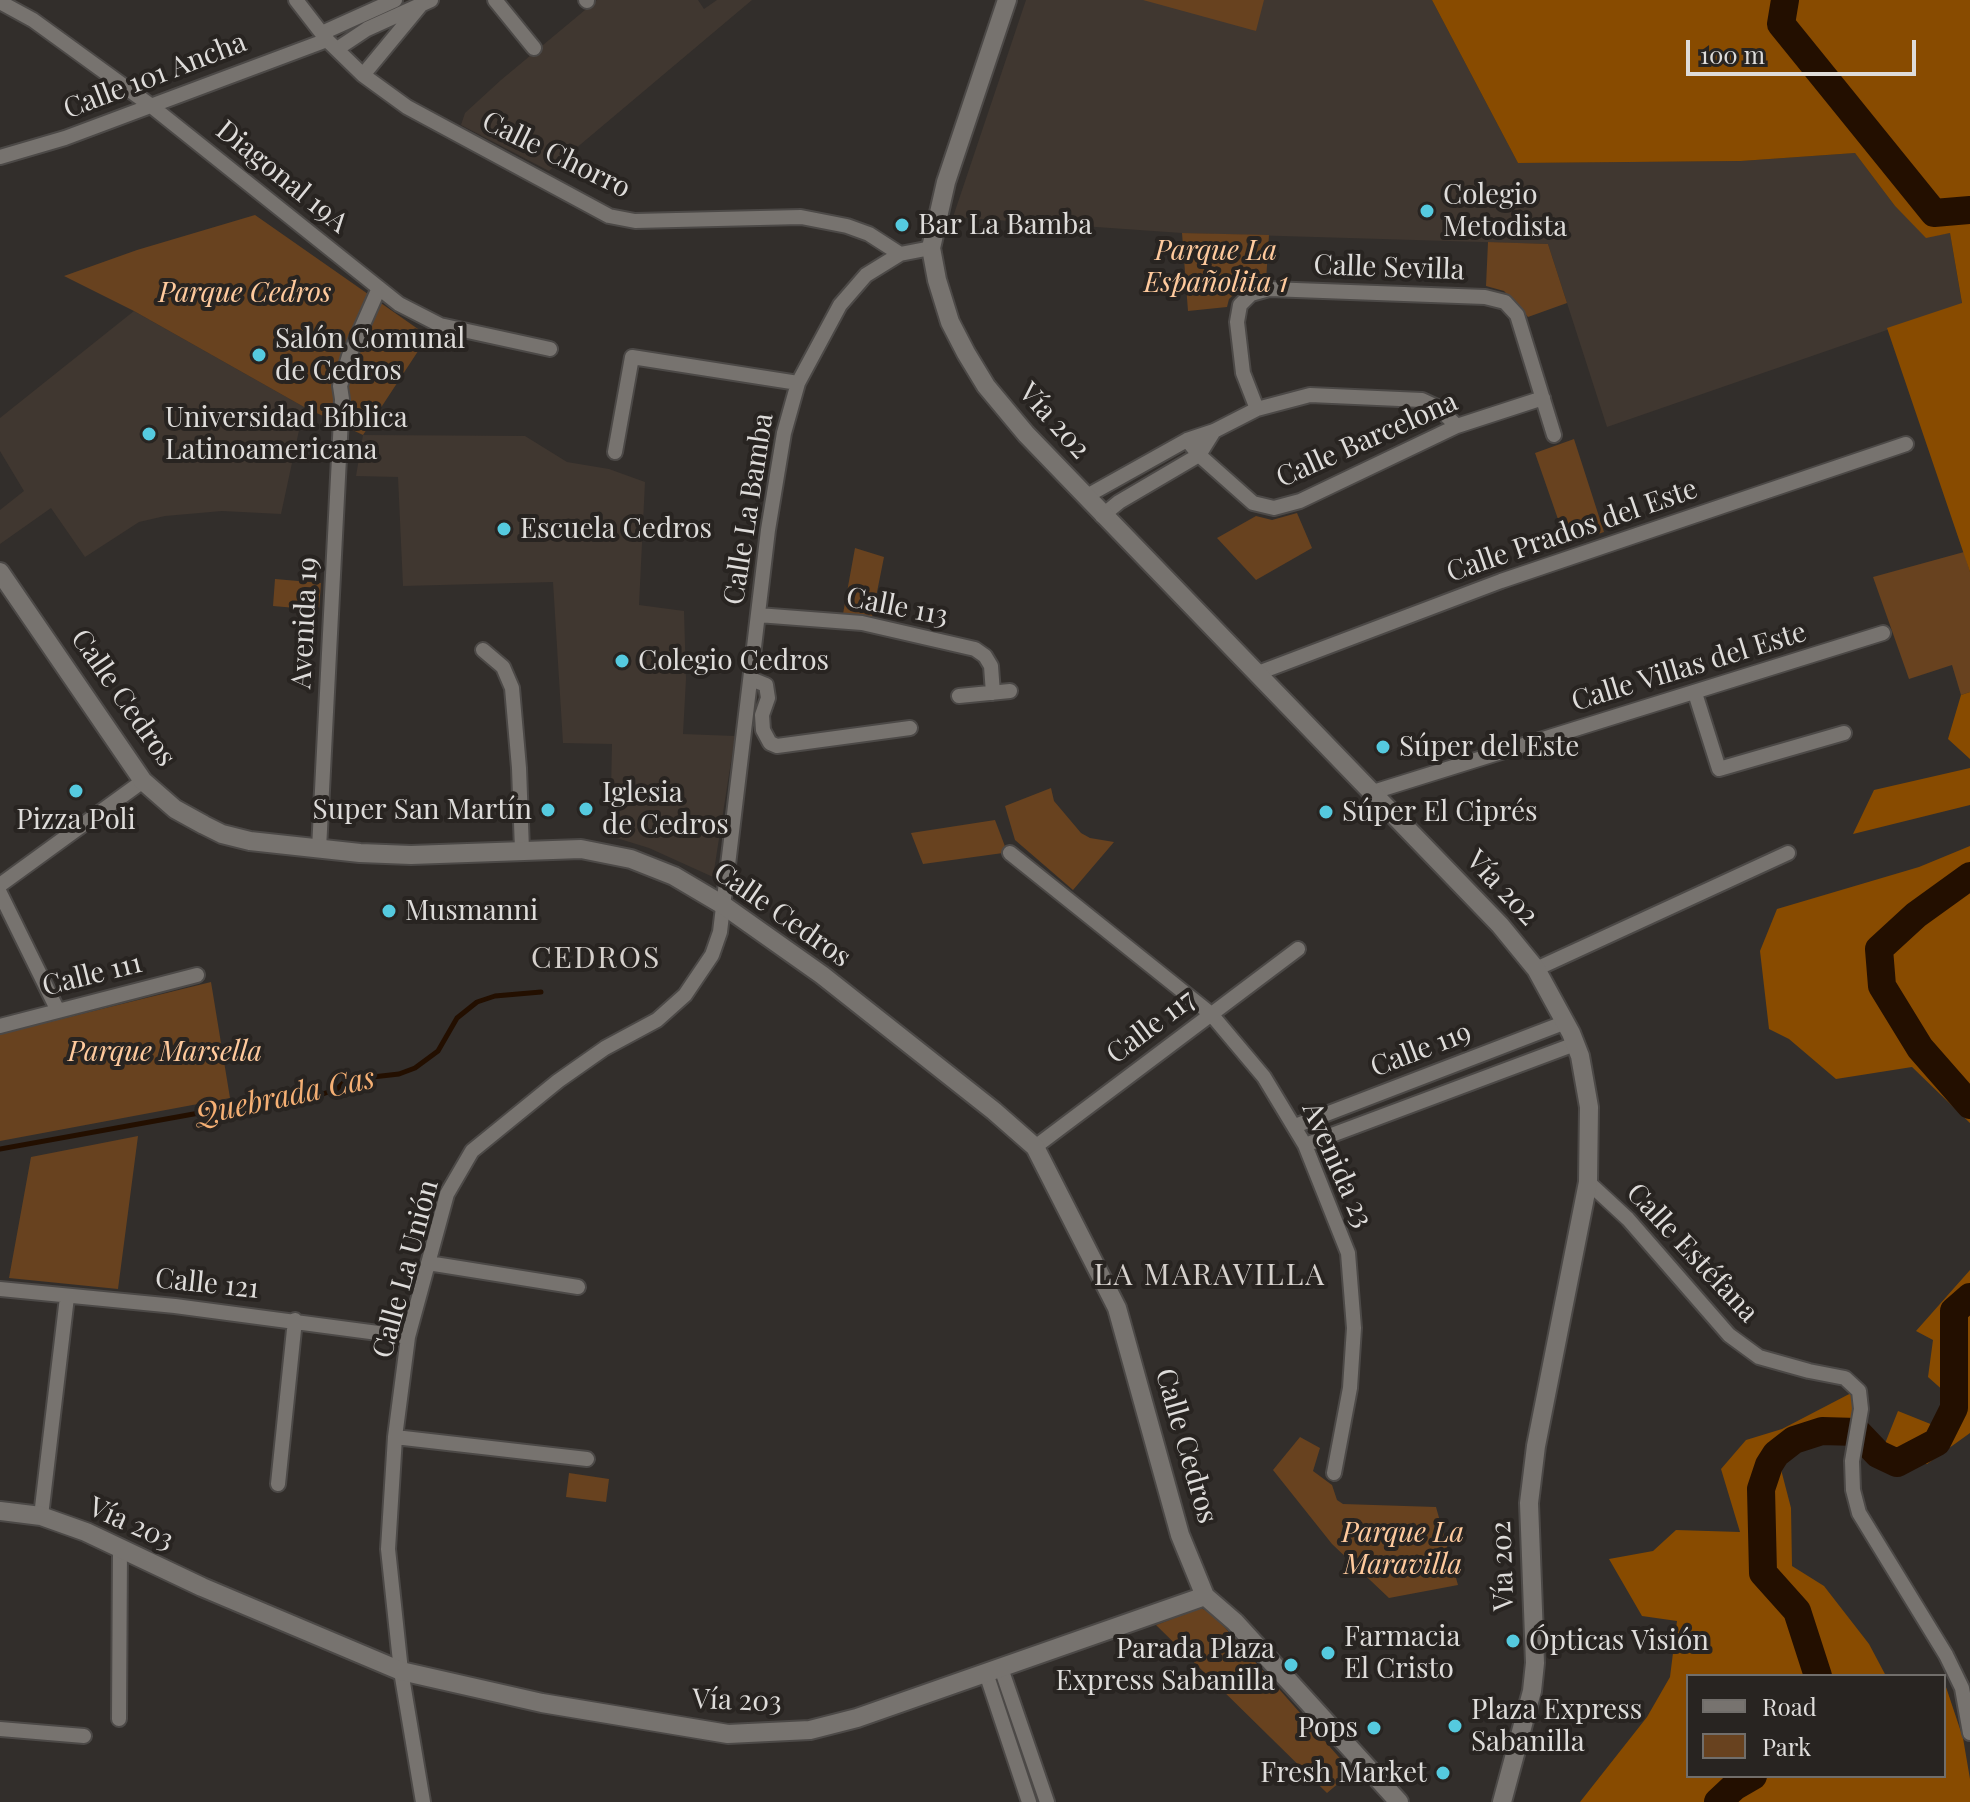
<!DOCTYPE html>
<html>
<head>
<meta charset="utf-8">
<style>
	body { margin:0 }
	#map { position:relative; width:1970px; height:1802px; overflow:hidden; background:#322e2b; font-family:"Playfair Display",serif }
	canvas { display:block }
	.legend { position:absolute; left:1686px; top:1674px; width:260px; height:104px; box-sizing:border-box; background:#282421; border:2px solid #716e6b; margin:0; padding:10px 14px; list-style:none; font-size:24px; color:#dedcda }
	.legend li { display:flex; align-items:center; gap:16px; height:40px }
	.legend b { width:40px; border:2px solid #716e6b }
	.scale { position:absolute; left:1686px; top:40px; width:230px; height:36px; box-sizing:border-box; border:4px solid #dedcda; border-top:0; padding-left:10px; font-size:24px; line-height:28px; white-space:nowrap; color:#dedcda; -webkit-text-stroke:6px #282421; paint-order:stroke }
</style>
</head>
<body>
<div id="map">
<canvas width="1970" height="1802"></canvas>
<ul class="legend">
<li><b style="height:10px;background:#77736f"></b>Road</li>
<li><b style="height:22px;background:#68421f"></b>Park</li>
</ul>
<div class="scale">100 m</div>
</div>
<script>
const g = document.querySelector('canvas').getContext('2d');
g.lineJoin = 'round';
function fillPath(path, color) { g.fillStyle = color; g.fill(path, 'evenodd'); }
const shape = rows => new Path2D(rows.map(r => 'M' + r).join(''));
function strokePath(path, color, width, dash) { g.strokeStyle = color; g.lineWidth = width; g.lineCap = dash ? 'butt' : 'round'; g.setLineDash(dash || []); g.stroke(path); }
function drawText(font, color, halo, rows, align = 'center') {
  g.font = font + ' "Playfair Display",serif'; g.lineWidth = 8; g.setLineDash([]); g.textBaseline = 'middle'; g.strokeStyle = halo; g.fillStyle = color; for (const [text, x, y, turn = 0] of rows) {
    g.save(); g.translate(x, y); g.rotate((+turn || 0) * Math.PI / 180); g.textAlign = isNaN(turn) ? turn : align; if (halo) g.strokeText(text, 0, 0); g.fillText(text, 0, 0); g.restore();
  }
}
fillPath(shape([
	[597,0,698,0,704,9,717,0,752,0,549,171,461,125,465,113,501,80],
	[1026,0,1432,0,1518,163,1741,161,1855,153,1895,206,1926,237,1950,233,1962,304,1607,427,1548,244,1182,233,953,217],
	[134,311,304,407,281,514,222,511,165,516,139,522,85,557,51,508,0,544,0,510,24,491,0,451,0,418],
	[363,435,525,436,567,462,609,469,645,482,639,605,684,611,686,679,683,734,735,736,713,877,649,848,610,836,612,744,563,743,553,582,403,586,398,477,356,476]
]), '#403730');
fillPath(shape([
	[1143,0,1264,0,1256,31],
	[255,215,428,336,363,435,304,407,134,311,64,276,137,250],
	[1182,233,1269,235,1266,281,1244,285,1229,299,1227,307,1188,311],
	[1488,242,1548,244,1567,303,1528,317,1504,291,1486,286],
	[1574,439,1604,532,1567,545,1535,453],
	[1297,513,1312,548,1256,580,1217,538,1256,516,1272,520],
	[855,548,884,557,872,617,843,614],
	[1964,552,1970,572,1970,692,1961,695,1952,665,1909,679,1873,577],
	[275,579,321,583,319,610,273,606],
	[1051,788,1054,801,1081,833,1090,838,1114,842,1073,890,1015,840,1005,806],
	[995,820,1006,849,1003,853,923,864,911,833],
	[211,982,230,1098,0,1141,0,1034],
	[138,1136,118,1289,9,1278,31,1157],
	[1300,1437,1320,1448,1313,1471,1332,1485,1337,1500,1343,1504,1436,1507,1458,1585,1389,1598,1332,1544,1273,1470],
	[569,1473,609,1479,606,1502,566,1497],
	[1201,1608,1213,1614,1352,1772,1327,1793,1156,1625]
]), '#68421f');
fillPath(shape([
	[1432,0,1970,0,1970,572,1887,328,1962,303,1950,233,1926,238,1895,206,1855,153,1741,161,1518,163],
	[1970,692,1970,759,1948,739,1961,695],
	[1970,768,1970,805,1853,834,1874,790],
	[1970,846,1970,1123,1912,1067,1836,1079,1789,1039,1769,1029,1760,951,1777,909,1919,867],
	[1970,1270,1970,1433,1927,1464,1882,1451,1898,1411,1933,1425,1946,1393,1928,1377,1933,1340,1916,1331],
	[1855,1391,1859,1420,1777,1454,1791,1508,1792,1566,1824,1586,1869,1644,1886,1676,1688,1676,1688,1776,1944,1776,1944,1681,1963,1738,1970,1779,1970,1802,1580,1802,1647,1717,1670,1677,1677,1621,1642,1616,1609,1559,1653,1551,1676,1530,1740,1532,1721,1469,1746,1440,1782,1429]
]), '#884b00');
strokePath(shape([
	[0,1149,293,1096,317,1096,337,1089,346,1080,399,1074,415,1068,438,1051,457,1018,477,1002,495,996,541,992]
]), '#230f00', 5);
strokePath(shape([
	[1785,0,1781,24,1934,213,1970,210],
	[1970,876,1916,915,1879,949,1882,986,1920,1048,1970,1105],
	[1818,1676,1797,1611,1763,1573,1761,1489,1769,1465,1776,1454,1794,1440,1822,1431,1857,1432,1878,1454,1897,1463,1937,1442,1954,1408,1954,1311,1970,1297],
	[1718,1802,1734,1787,1753,1776]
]), '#230f00', 28);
const street = shape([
	[296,0,327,40,363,75,407,107,609,216,635,221,801,217,847,226,869,234,900,254],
	[495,0,534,48],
	[586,0,587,1],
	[0,2,33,20,150,105,399,304,440,325,550,349],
	[322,33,395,0],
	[337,49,367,29,431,0],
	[363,75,420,6],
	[0,157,65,138,327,40],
	[1257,409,1243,373,1237,322,1240,305,1251,294,1269,289,1485,297,1505,302,1517,315,1554,435],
	[1187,440,1199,455,1253,503,1274,508,1300,501,1457,426,1543,398],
	[615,452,632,357,798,383],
	[1085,497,1187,440,1214,431,1257,409,1310,395,1422,400,1437,407,1457,426],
	[1102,516,1119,502,1199,455,1214,431],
	[758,615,862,623,975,649,985,656,991,666,993,693],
	[483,650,503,667,512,688,519,768,522,850],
	[1258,673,1501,581,1906,444],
	[751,679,766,685,768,698,762,715,763,730,770,743,777,746,910,728],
	[1695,693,1719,769,1844,733],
	[959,696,1010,691],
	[1373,792,1883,633],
	[319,849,342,399,340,386,349,356,379,288],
	[1010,853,1211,1014,1264,1077,1305,1145,1348,1253,1354,1328,1350,1388,1334,1473],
	[0,885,143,781],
	[0,893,58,1011],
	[1536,969,1788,853],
	[0,1026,197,975],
	[1295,1126,1566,1022],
	[1305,1145,1575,1044],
	[1035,1147,1298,949],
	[1588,1182,1628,1219,1729,1335,1759,1357,1809,1371,1845,1378,1859,1391,1861,1409,1852,1461,1853,1490,1859,1513,1946,1655,1962,1688,1970,1733],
	[428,1263,578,1287],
	[0,1289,175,1306,408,1337],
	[395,1437,587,1459],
	[278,1484,295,1320],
	[41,1516,67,1297],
	[1001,1668,1047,1802],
	[986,1673,1029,1802],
	[119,1719,120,1549],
	[0,1729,84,1736],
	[423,1802,401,1671,388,1549,395,1437,408,1337,447,1194,472,1151,558,1081,605,1048,657,1020,685,995,712,955,720,932,768,530,784,433,798,383,840,305,866,275,900,254,931,248]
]);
const secondary = shape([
	[1007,0,946,182,931,248,937,280,950,322,966,353,986,386,1026,434,1500,925,1536,969,1571,1033,1580,1056,1589,1107,1588,1182,1536,1446,1529,1503,1535,1663,1532,1691,1502,1802],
	[0,572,143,781,175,809,204,825,222,834,250,841,360,853,411,855,581,849,631,859,674,876,723,905,822,975,994,1111,1035,1147,1117,1308,1180,1535,1205,1596,1235,1622,1399,1802],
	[0,1511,41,1516,86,1532,202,1587,401,1671,542,1703,728,1734,810,1730,857,1718,1205,1596]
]);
strokePath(street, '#4c4947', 18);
strokePath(secondary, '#4c4947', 22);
strokePath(street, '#77736f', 14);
strokePath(secondary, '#77736f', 18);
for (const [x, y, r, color] of [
	[1427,211,8,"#55cadf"],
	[902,225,8,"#55cadf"],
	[259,355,8,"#55cadf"],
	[149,434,8,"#55cadf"],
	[504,529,8,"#55cadf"],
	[622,661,8,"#55cadf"],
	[1383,747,8,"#55cadf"],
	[76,791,8,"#55cadf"],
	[586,809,8,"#55cadf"],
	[548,810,8,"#55cadf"],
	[1326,812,8,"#55cadf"],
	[389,911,8,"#55cadf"],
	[1513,1641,8,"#55cadf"],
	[1328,1653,8,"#55cadf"],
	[1291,1665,8,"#55cadf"],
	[1455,1726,8,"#55cadf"],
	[1374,1728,8,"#55cadf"],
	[1443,1773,8,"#55cadf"]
]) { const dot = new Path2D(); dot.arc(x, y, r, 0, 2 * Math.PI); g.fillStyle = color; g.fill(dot); strokePath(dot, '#282421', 3); }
drawText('28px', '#dedcda', '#282421', [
	["Calle 101 Ancha",155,76,-21],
	["Calle Chorro",556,155,26],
	["Diagonal 19A",282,177,39],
	["Calle Sevilla",1389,268,2],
	["Vía 202",1054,421,48],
	["Calle Barcelona",1367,440,-24],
	["Calle La Bamba",749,509,-81],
	["Calle Prados del Este",1572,531,-19],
	["Calle 113",897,607,11],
	["Avenida 19",305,623,-87],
	["Calle Villas del Este",1689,667,-17],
	["Calle Cedros",123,698,55],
	["Vía 202",1502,888,47],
	["Calle Cedros",782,915,35],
	["Calle 111",92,975,-14],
	["Calle 117",1151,1027,-37],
	["Calle 119",1421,1050,-21],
	["Avenida 23",1337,1165,66],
	["Calle Estéfana",1692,1253,47],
	["Calle La Unión",406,1269,-75],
	["Calle 121",207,1284,6],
	["Calle Cedros",1186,1446,74],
	["Vía 203",131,1524,24],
	["Vía 202",1503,1566,-92],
	["Vía 203",737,1701,2]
]);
drawText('28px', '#dedcda', '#282421', [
	["Colegio",1443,195],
	["Metodista",1443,227],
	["Bar La Bamba",918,225],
	["Salón Comunal",275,339],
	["de Cedros",275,371],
	["Universidad Bíblica",165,418],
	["Latinoamericana",165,450],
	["Escuela Cedros",520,529],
	["Colegio Cedros",638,661],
	["Súper del Este",1399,747],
	["Iglesia",602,793],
	["de Cedros",602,825],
	["Super San Martín",532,810,"right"],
	["Súper El Ciprés",1342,812],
	["Pizza Poli",76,820,"center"],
	["Musmanni",405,911],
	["Farmacia",1344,1637],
	["El Cristo",1344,1669],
	["Ópticas Visión",1529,1641],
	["Parada Plaza",1275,1649,"right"],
	["Express Sabanilla",1275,1681,"right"],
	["Plaza Express",1471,1710],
	["Sabanilla",1471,1742],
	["Pops",1358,1728,"right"],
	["Fresh Market",1427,1773,"right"]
], 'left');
drawText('italic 28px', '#ffca9d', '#282421', [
	["Parque La",1216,251],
	["Españolita 1",1216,283],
	["Parque Cedros",245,293],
	["Parque Marsella",165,1052],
	["Parque La",1403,1533],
	["Maravilla",1403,1565]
]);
g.letterSpacing = '2px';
drawText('30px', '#d6d1cd', '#282421', [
	["CEDROS",596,959],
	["LA MARAVILLA",1210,1276]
]);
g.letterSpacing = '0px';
drawText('italic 30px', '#f6b074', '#282421', [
	["Quebrada Cas",285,1097,-12]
]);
</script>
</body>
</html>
